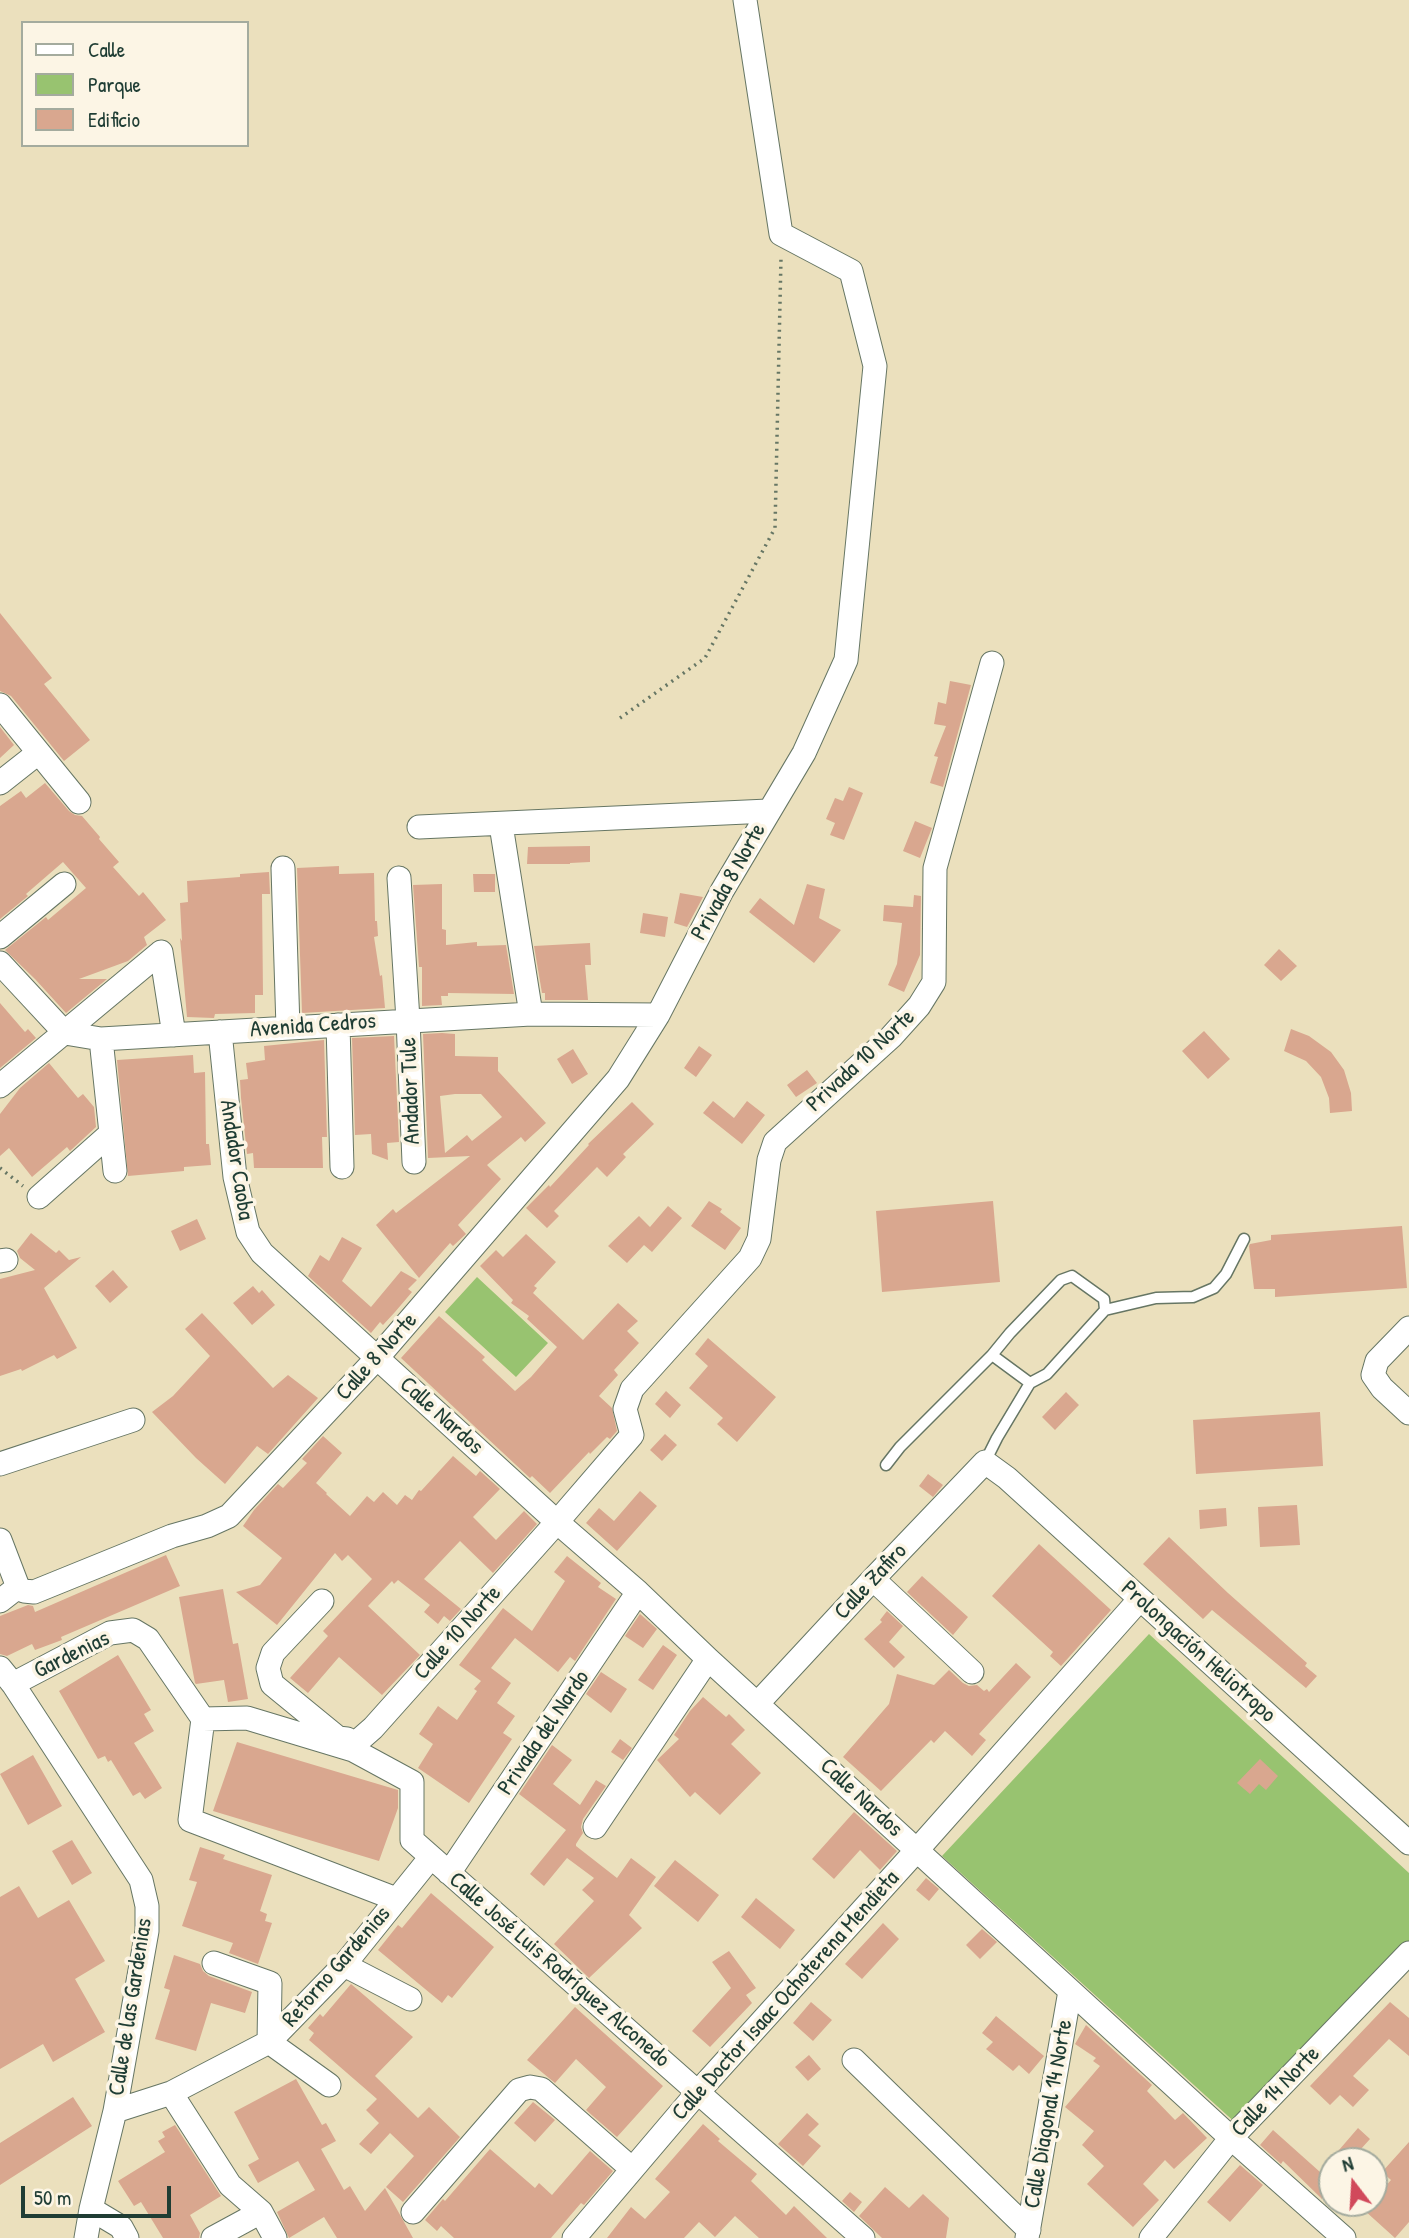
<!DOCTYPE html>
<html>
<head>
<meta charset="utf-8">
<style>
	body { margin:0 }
	#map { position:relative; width:1409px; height:2238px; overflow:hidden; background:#ebe0bd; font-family:"Patrick Hand",sans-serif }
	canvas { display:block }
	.legend { position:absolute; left:21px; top:21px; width:228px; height:126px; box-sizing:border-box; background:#fcf5e5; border:2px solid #a4ab9e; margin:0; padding:9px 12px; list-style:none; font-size:21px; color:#1f3d34 }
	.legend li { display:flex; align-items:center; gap:14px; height:35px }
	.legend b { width:35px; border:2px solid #a4ab9e }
	.north { position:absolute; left:1318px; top:2147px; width:70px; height:70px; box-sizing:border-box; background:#fcf5e5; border:2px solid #a4ab9e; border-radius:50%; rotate:343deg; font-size:19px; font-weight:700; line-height:28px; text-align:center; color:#1f3d34 }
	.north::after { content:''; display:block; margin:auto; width:24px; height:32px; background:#d1495b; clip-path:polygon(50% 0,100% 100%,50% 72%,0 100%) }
	.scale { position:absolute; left:21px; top:2186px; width:150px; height:32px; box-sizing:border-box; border:4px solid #1f3d34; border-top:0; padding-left:9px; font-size:21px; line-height:24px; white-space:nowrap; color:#1f3d34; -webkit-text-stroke:5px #fcf5e5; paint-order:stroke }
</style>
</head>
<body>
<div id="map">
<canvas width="1409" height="2238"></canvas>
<ul class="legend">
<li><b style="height:9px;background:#fff"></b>Calle</li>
<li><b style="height:19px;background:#98c370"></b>Parque</li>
<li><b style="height:19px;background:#d9a78f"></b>Edificio</li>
</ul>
<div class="north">N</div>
<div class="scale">50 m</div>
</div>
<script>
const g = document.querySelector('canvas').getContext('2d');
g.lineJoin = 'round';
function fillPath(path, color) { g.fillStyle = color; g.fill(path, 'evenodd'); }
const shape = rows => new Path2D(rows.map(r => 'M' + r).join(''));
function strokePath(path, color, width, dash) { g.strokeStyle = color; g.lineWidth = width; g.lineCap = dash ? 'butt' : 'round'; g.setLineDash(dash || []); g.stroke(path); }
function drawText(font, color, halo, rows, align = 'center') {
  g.font = font + ' "Patrick Hand",sans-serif'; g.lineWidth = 7; g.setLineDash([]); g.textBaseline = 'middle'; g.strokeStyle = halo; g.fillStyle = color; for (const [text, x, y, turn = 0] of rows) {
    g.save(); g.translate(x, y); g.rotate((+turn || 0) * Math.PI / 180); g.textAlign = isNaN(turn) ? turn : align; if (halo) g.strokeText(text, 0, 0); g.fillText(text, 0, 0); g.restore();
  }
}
fillPath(shape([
	[477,1277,548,1343,516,1377,445,1312],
	[1149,1634,1409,1873,1409,1950,1239,2126,942,1856]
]), '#98c370');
fillPath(shape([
	[0,613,52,678,44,684,90,740,64,761,11,696,0,691],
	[950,681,971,685,943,787,930,783,938,757,934,756,946,726,934,724,938,702,946,704],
	[0,727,14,745,0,758],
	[45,783,69,811,75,815,82,816,100,837,99,839,119,862,113,867,139,896,143,892,166,920,144,937,147,945,128,961,79,979,107,979,66,1013,35,979,5,950,46,917,48,920,86,888,63,862,26,894,28,896,0,919,0,806,21,791,26,798],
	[849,787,863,793,844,840,830,835,835,823,826,819,835,798,843,801],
	[915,821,932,828,920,858,903,851],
	[590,846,590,862,570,863,570,864,527,864,528,847],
	[339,866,339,874,374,873,375,921,377,921,378,936,374,937,380,976,382,975,385,1008,302,1013,297,868],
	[269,872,270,894,262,894,263,995,255,995,255,1013,215,1014,214,1018,187,1017,180,938,182,941,180,903,188,902,187,881,240,877,240,874],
	[473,874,495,874,495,892,474,892],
	[442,884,442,929,446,930,446,945,477,942,477,946,506,945,514,994,448,993,448,996,441,996,442,1005,422,1006,422,967,419,967,413,885],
	[807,884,825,889,819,918,841,930,814,963,749,912,760,898,794,925],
	[680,893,703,897,687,927,674,923],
	[914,895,921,896,920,955,904,992,888,985,897,964,902,923,883,921,884,905,913,907],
	[643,913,668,917,665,937,640,933],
	[590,943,591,965,585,965,588,1000,545,1000,545,993,542,993,534,946],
	[1279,949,1297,966,1281,981,1264,965],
	[0,1003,25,1032,28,1029,36,1038,0,1068],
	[1291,1029,1309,1036,1331,1052,1344,1070,1351,1093,1352,1111,1330,1113,1329,1098,1321,1077,1306,1061,1284,1051],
	[1204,1031,1230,1059,1208,1079,1182,1051],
	[442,1033,455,1034,455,1056,498,1057,498,1071,546,1123,525,1142,521,1137,487,1165,501,1179,458,1225,466,1234,453,1246,450,1243,419,1278,376,1225,393,1209,396,1213,470,1156,428,1158,423,1034],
	[455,1094,481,1094,502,1117,472,1141,467,1135,445,1153,440,1096],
	[394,1036,399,1142,387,1143,388,1160,372,1154,371,1134,355,1135,352,1038],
	[324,1040,327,1137,322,1137,323,1168,254,1168,253,1153,247,1154,241,1098,240,1080,248,1079,246,1063,265,1060,264,1046],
	[699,1046,712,1055,696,1077,684,1068],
	[573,1049,588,1074,572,1084,557,1059],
	[193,1055,194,1073,205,1072,206,1144,209,1144,211,1165,184,1167,184,1171,128,1176,117,1060],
	[49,1063,78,1098,83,1094,94,1107,96,1127,70,1151,67,1147,32,1177,9,1148,0,1156,0,1114,20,1088],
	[807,1070,817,1083,796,1097,787,1085],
	[713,1101,734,1118,747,1101,765,1115,742,1144,703,1113],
	[632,1102,654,1124,623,1154,626,1157,607,1177,597,1167,554,1211,559,1216,547,1228,526,1208,549,1185,550,1187,589,1145,588,1144],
	[709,1201,722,1209,720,1212,741,1228,725,1250,691,1226],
	[993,1201,1000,1282,882,1292,876,1211],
	[668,1206,682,1218,652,1252,644,1245,627,1263,608,1246,639,1216,650,1227],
	[197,1219,206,1239,180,1251,171,1231],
	[1402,1226,1407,1288,1275,1297,1275,1289,1254,1289,1249,1246,1250,1244,1271,1240,1271,1235],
	[31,1233,56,1253,59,1250,69,1260,81,1257,44,1288,77,1348,57,1359,54,1355,22,1371,21,1369,0,1376,0,1279,35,1270,20,1258,17,1251],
	[526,1234,556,1262,534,1286,537,1288,533,1293,583,1340,618,1303,638,1321,627,1331,639,1343,614,1370,618,1375,599,1396,612,1408,617,1431,610,1439,607,1437,590,1454,589,1452,550,1493,532,1476,530,1478,401,1358,439,1316,485,1357,482,1360,515,1391,531,1377,557,1347,527,1319,529,1316,511,1303,513,1300,480,1266,496,1250,503,1257],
	[342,1237,362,1248,342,1281,371,1307,401,1271,417,1280,408,1289,412,1292,395,1312,383,1325,380,1322,371,1333,308,1276,320,1255,329,1261],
	[113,1270,128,1287,110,1303,95,1286],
	[253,1286,259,1293,262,1290,275,1305,252,1325,233,1303],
	[202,1313,273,1388,288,1375,318,1398,268,1454,257,1446,225,1484,196,1458,152,1412,173,1396,210,1356,185,1329],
	[708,1338,776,1397,737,1442,717,1424,723,1418,689,1388,708,1366,695,1354],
	[666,1391,681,1405,670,1418,655,1404],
	[1066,1392,1079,1405,1055,1430,1042,1417],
	[1320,1412,1323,1466,1196,1474,1193,1420],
	[665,1434,677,1445,662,1461,650,1450],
	[323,1436,342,1453,316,1483,327,1493,326,1494,350,1516,367,1496,374,1502,383,1492,397,1505,405,1495,412,1500,419,1490,421,1491,453,1456,476,1476,480,1471,500,1489,473,1517,496,1540,524,1511,537,1524,493,1573,460,1541,424,1579,461,1609,450,1621,444,1616,438,1624,424,1612,430,1605,398,1580,394,1584,392,1581,368,1606,420,1655,382,1695,339,1657,308,1693,290,1678,328,1636,323,1631,372,1579,348,1555,342,1561,335,1553,277,1625,236,1592,260,1585,282,1558,243,1526,254,1510,278,1484,283,1488,307,1463,302,1459],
	[928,1474,943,1485,933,1497,919,1486],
	[640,1491,657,1506,617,1551,586,1523,599,1508,614,1521],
	[1297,1505,1300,1545,1260,1547,1258,1507],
	[1226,1508,1227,1526,1200,1529,1199,1510],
	[1169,1537,1228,1593,1307,1663,1305,1666,1317,1676,1306,1688,1212,1610,1203,1619,1143,1564],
	[1039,1544,1111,1610,1061,1666,1050,1656,1053,1652,992,1596],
	[166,1555,180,1586,61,1637,62,1640,35,1650,32,1644,7,1656,0,1654,0,1616,28,1605,33,1606,35,1612],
	[567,1556,601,1583,598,1587,616,1599,575,1661,570,1657,558,1672,515,1638,491,1668,511,1683,497,1703,515,1716,503,1733,512,1739,469,1803,418,1768,433,1744,419,1734,438,1706,457,1720,477,1691,474,1689,481,1681,459,1665,503,1608,532,1631,565,1581,554,1572],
	[922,1576,968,1617,953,1635,907,1592],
	[223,1589,233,1644,238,1643,248,1699,228,1702,224,1680,196,1684,195,1683,179,1597],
	[887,1611,903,1626,889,1642,905,1657,894,1668,864,1639,882,1622,880,1620],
	[640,1614,657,1629,643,1648,625,1636],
	[663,1645,677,1655,653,1690,638,1680],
	[118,1655,151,1710,144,1714,154,1731,134,1743,162,1788,145,1799,140,1792,133,1796,111,1760,108,1762,105,1756,98,1759,59,1691],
	[1016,1663,1031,1677,979,1734,986,1740,972,1756,945,1731,934,1743,931,1740,881,1791,843,1757,889,1704,897,1674,934,1685,949,1670,963,1683,969,1686,977,1685,984,1691,987,1689,989,1692],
	[601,1672,627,1689,611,1713,586,1694],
	[703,1697,726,1717,729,1714,745,1730,731,1744,761,1773,720,1815,695,1792,690,1797,657,1760,679,1739,674,1735,690,1711],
	[620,1739,632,1748,623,1760,611,1752],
	[237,1742,398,1790,398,1808,379,1861,213,1811],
	[552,1745,572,1760,553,1784,580,1805,596,1780,606,1786,583,1819,581,1827,583,1833,576,1844,576,1846,617,1878,631,1858,656,1877,629,1915,642,1928,589,1978,554,1944,594,1901,582,1890,594,1878,567,1858,544,1886,530,1874,566,1830,519,1794],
	[33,1755,62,1806,28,1825,0,1774],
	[1260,1759,1278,1776,1266,1790,1259,1784,1250,1794,1237,1783],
	[854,1812,897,1851,880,1870,860,1850,834,1879,812,1859],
	[72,1840,92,1873,72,1885,52,1851],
	[200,1847,225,1855,223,1859,272,1875,260,1911,267,1914,265,1921,272,1923,258,1964,229,1953,233,1943,182,1926,197,1882,189,1880],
	[675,1860,719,1895,698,1922,654,1886],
	[926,1878,939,1889,929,1901,916,1890],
	[19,1886,38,1918,69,1900,105,1961,75,1979,105,2032,53,2062,43,2044,0,2069,0,1897],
	[431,1893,494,1947,452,1998,448,1995,442,2003,378,1950,398,1925,402,1928],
	[756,1898,795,1930,780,1949,741,1917],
	[883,1923,899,1939,862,1979,845,1964],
	[982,1929,997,1942,980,1959,966,1945],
	[729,1951,756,1988,746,1995,752,2003,710,2047,692,2031,731,1988,712,1962],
	[174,1955,200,1964,203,1971,209,1976,252,1992,245,2013,211,2003,196,2051,155,2039,170,1990,164,1988],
	[351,1984,413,2037,375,2076,418,2118,429,2107,460,2137,403,2202,386,2187,414,2156,390,2133,371,2154,359,2144,379,2123,366,2110,377,2099,309,2040,314,2033,308,2028,320,2014,323,2017],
	[811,2002,832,2020,813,2041,793,2023],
	[1390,2002,1409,2018,1409,2056,1389,2039,1353,2076,1369,2090,1353,2107,1340,2095,1330,2105,1310,2086],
	[575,2007,663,2086,617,2137,586,2110,606,2087,576,2059,555,2083,527,2060],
	[996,2016,1044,2056,1029,2074,1019,2065,1013,2071,986,2049,993,2042,982,2033],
	[1086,2025,1152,2085,1147,2091,1175,2120,1183,2113,1207,2138,1174,2169,1165,2160,1143,2184,1159,2200,1133,2227,1087,2184,1104,2166,1082,2145,1094,2131,1065,2107,1100,2066,1093,2061,1096,2058,1075,2044],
	[809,2055,821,2069,808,2081,795,2067],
	[296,2079,322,2125,326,2123,336,2141,321,2149,344,2190,350,2186,365,2211,385,2188,413,2238,337,2238,324,2217,289,2238,277,2212,315,2190,298,2161,258,2183,248,2165,259,2159,234,2112],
	[73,2097,92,2126,0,2185,0,2143],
	[533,2102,555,2120,535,2142,514,2123],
	[807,2113,819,2124,808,2135,821,2146,803,2166,778,2144],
	[703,2124,720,2139,718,2141,757,2174,751,2181,786,2215,794,2206,827,2238,759,2238,735,2216,715,2237,699,2222,684,2238,607,2238,631,2207,645,2219,670,2192,655,2179],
	[175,2125,221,2196,190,2215,200,2233,199,2238,163,2238,141,2202,134,2206,118,2181,165,2152,158,2141,165,2137,162,2132],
	[1358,2128,1370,2139,1350,2161,1332,2161,1332,2188,1322,2199,1283,2161,1281,2164,1260,2145,1273,2130,1320,2172],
	[1409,2142,1409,2222,1395,2238,1364,2210,1370,2203,1374,2203,1374,2199,1391,2180,1382,2172],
	[490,2149,535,2188,539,2183,552,2195,590,2151,613,2171,584,2205,581,2203,551,2238,454,2238,441,2226,437,2231,425,2220,443,2199,445,2201],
	[1240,2165,1263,2185,1230,2222,1207,2202],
	[885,2187,909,2208,923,2194,949,2218,946,2238,882,2238,859,2216],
	[850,2192,862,2202,854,2212,842,2201]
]), '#d9a78f');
const lane = shape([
	[1105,1310,1156,1298,1193,1297,1214,1288,1226,1274,1244,1239],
	[985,1462,997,1438,1030,1383,1047,1374,1105,1310,1104,1299,1072,1276,1061,1280,1010,1333,992,1355,1030,1383],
	[886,1465,900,1447,992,1355]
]);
const street = shape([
	[0,705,79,802],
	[0,783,38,753],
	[501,825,531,1014],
	[419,827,768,811],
	[283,868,288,1028],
	[399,878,408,1020,414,1162],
	[0,937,64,884],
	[161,952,174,1035],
	[0,963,65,1033,101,1039,531,1014,658,1015],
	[338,1025,342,1167],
	[220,1032,235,1177,248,1232,262,1253,557,1522,638,1592,708,1659,1231,2138,1344,2238],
	[101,1039,115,1171],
	[0,1086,161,952],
	[39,1197,110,1134],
	[0,1261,6,1260],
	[1409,1328,1377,1361,1373,1375,1382,1388,1409,1413],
	[0,1464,133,1420],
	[0,1540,18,1587],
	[873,1579,972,1672],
	[18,1587,24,1591,34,1592,172,1536,207,1526,229,1516,377,1358,618,1079,658,1015,722,891,804,753,846,660,875,366,851,271,781,234,745,0],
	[0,1601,18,1587],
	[322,1601,273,1653,268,1668,272,1684,338,1738,347,1739],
	[0,1668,13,1684,141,1880,147,1906,147,1931,115,2111,91,2209,86,2238],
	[13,1684,110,1633,133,1630,148,1639,203,1719],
	[758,1703,873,1579,985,1462,1007,1478,1409,1843],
	[203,1719,247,1718,353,1750,412,1782,412,1840,863,2238],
	[203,1719,190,1820,396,1899],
	[353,1750,357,1742,373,1728,557,1522,632,1435,625,1409,632,1389,750,1258,759,1239,769,1160,775,1142,891,1037,919,1006,934,982,935,868,992,663],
	[595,1827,708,1659],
	[449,1873,638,1592],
	[214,1963,270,1983,269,2042,329,2085],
	[344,1965,410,1999],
	[854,2060,1029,2230],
	[171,2093,230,2185,261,2212,275,2238],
	[115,2111,171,2093,269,2042,344,1965,431,1857],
	[91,2209,121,2227,127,2238],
	[413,2212,519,2090,530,2087,541,2089,632,2169],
	[213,2238,261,2212],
	[574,2238,698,2092,917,1850,1140,1599],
	[1027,2238,1070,1991],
	[1151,2238,1231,2138,1409,1953]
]);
strokePath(lane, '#667664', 13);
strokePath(street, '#667664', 25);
strokePath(shape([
	[620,718,705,658,775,528,781,258],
	[0,1168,23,1186]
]), '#667664', 3.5, [2, 5]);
strokePath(lane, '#fff', 10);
strokePath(street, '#fff', 23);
drawText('23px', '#1f3d34', '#fcf5e5', [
	["Privada 8 Norte",729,882,-61],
	["Avenida Cedros",313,1026,-4],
	["Privada 10 Norte",861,1061,-43],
	["Andador Tule",411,1091,-92],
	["Andador Caoba",236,1160,81],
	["Calle 8 Norte",377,1357,-48],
	["Calle Nardos",441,1416,42],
	["Calle Zafiro",871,1582,-47],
	["Calle 10 Norte",458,1633,-48],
	["Prolongación Heliotropo",1198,1652,42],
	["Gardenias",72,1655,-26],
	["Privada del Nardo",544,1733,-56],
	["Calle Nardos",861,1798,43],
	["Retorno Gardenias",337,1967,-49],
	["Calle José Luis Rodríguez Alconedo",559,1970,41],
	["Calle Doctor Isaac Ochoterena Mendieta",786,1996,-48],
	["Calle de las Gardenias",131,2007,-81],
	["Calle 14 Norte",1276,2092,-46],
	["Calle Diagonal 14 Norte",1049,2114,-80]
]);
</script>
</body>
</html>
